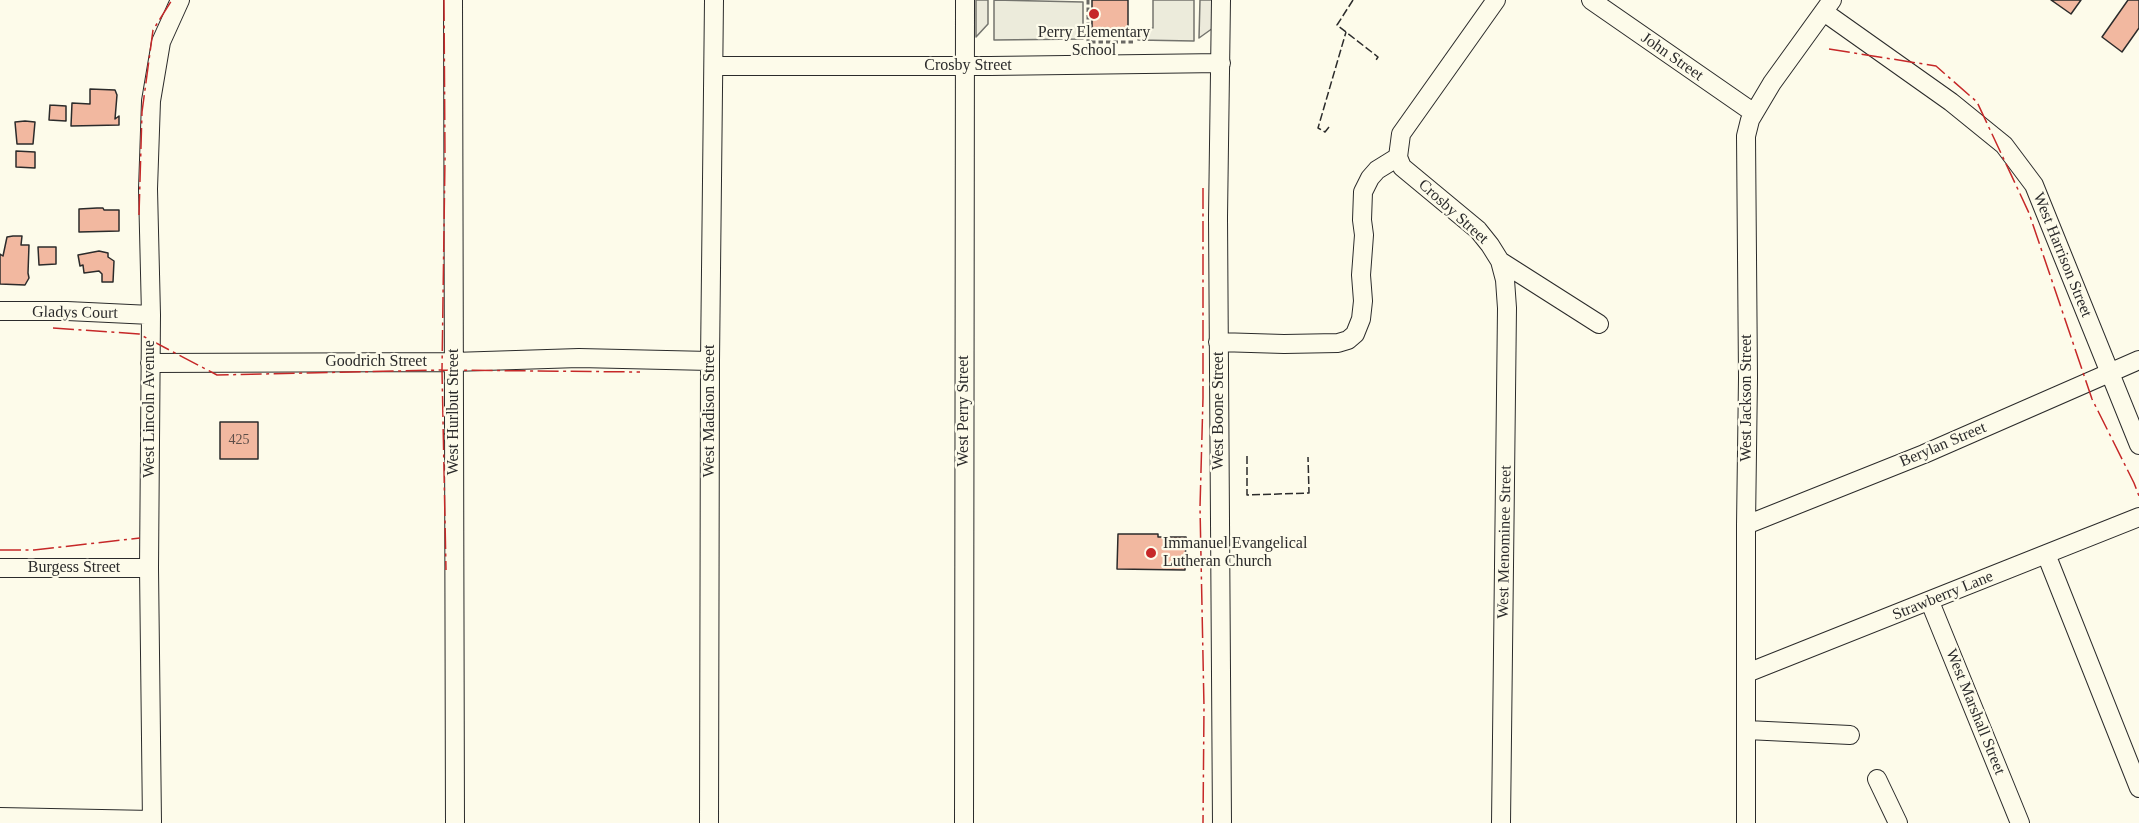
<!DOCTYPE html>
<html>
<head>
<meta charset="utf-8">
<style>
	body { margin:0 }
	canvas { display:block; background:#fdfbea }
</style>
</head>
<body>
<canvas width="2139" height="823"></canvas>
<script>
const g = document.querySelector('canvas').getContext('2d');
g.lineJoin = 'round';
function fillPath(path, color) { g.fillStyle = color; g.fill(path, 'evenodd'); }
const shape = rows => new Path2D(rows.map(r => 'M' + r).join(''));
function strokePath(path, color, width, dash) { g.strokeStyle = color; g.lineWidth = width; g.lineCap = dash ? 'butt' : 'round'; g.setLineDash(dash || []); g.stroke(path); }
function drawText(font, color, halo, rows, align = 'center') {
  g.font = font + ' Georgia,serif'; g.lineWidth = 4.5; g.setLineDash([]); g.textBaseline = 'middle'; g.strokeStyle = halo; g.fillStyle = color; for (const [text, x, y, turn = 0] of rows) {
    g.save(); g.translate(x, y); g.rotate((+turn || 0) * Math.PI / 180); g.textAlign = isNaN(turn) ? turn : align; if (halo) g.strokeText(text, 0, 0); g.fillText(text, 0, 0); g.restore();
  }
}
const green = shape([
	[994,0,1083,2,1083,39,994,40,994,0],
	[1153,0,1194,0,1194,41,1138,40,1138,28,1153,28,1153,0]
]);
fillPath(green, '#ecebdb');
strokePath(green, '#74746e', 1.5);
const parking = shape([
	[976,0,988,0,988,24,976,37,976,0],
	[1200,0,1213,0,1213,28,1199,38,1200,0]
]);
fillPath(parking, '#eceadb');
strokePath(parking, '#74746e', 1.5);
const building = shape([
	[1092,0,1128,0,1128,34,1092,34,1092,0],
	[2051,0,2081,0,2071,14,2051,0],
	[2128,0,2139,0,2139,28,2122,52,2102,37,2128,0],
	[90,89,115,90,117,95,115,119,119,116,119,125,71,126,72,103,90,104,90,89],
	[50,105,66,106,66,121,49,120,50,105],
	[25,121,35,122,33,144,17,144,15,122,25,121],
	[16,151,35,152,35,168,16,167,16,151],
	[97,208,103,208,104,210,119,210,119,231,79,232,79,209,97,208],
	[13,236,22,236,21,245,29,245,28,273,29,278,25,285,0,284,0,254,3,256,7,237,13,236],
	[38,247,56,247,56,264,39,265,38,247],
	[99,251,108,253,108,257,114,261,113,282,102,282,102,274,99,271,84,273,83,265,80,266,78,255,99,251],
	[220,422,258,422,258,459,220,459,220,422],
	[1118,534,1158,534,1158,537,1186,537,1185,570,1117,569,1118,534]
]);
fillPath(building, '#f2b8a0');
strokePath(building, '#2b2b2b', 1.5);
const minor = shape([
	[453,0,455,823],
	[1221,0,1218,217,1222,823],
	[1496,0,1401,134,1398,157,1402,167,1478,230,1490,245,1500,261,1599,324],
	[1591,0,1754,113],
	[1824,12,1951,102,2004,145,2034,185,2139,445],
	[714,66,990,66,1221,63],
	[1500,261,1505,280,1507,308,1501,823],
	[0,311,67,311,151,315],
	[1218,342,1284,344,1338,343,1348,340,1355,334,1361,319,1363,301,1361,275,1364,235,1362,220,1363,192,1370,178,1377,170,1398,157],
	[150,363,453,362,579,358,710,361],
	[1746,525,1924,454,2139,360],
	[2046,554,2139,788],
	[0,568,149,568],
	[1930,602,2020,823],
	[1747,673,2139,517],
	[1747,730,1850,735],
	[1877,779,1898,823],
	[0,817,152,820],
	[152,823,149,568,151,315,148,189,151,101,161,42,180,0],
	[709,823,710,361,714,0],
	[964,823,965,0],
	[1746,823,1746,525,1748,378,1746,136,1750,120,1772,83,1832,0]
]);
strokePath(minor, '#2b2b2b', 20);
strokePath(shape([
	[1088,0,1088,42,1134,42]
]), '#6a6964', 3, [4.5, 3]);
strokePath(minor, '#fdfbea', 18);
strokePath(shape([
	[1353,0,1337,25,1378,57,1376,60],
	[1329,127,1325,132,1318,128,1346,32],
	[1247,456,1247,495,1309,493,1308,457]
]), '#2b2b2b', 1.5, [8, 3]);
strokePath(shape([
	[444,0,445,158,442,370,446,570],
	[1829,49,1936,66,1977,102,2029,213,2092,399,2134,483,2139,496],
	[1203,188,1203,398,1200,507,1204,707,1203,823],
	[139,215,142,112,153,30,172,0],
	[53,328,139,334,217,375,442,370,640,372],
	[0,550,34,550,140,538]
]), '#c62828', 1.5, [21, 4.5, 3, 4.5]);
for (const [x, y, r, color] of [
	[1094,14,6,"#c62828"],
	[1151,553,6,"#c62828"]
]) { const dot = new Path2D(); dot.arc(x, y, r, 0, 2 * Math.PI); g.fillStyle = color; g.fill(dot); strokePath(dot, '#fdfbea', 2); }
drawText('14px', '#5d4e48', null, [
	["425",239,440]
]);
drawText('16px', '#2b2b2b', '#fdfbea', [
	["Perry Elementary",1094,33],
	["School",1094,51],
	["Immanuel Evangelical",1163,544,"left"],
	["Lutheran Church",1163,562,"left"]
]);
drawText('16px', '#2b2b2b', '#fdfbea', [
	["John Street",1672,57,35],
	["Crosby Street",968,66],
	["Crosby Street",1453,212,42],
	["West Harrison Street",2062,255,68],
	["Gladys Court",75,313,1],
	["Goodrich Street",376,362],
	["West Jackson Street",1747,398,-90],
	["West Lincoln Avenue",150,409,-90],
	["West Madison Street",710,411,-90],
	["West Perry Street",964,411,-90],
	["West Boone Street",1219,411,-90],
	["West Hurlbut Street",454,412,-90],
	["Berylan Street",1943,445,-23],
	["West Menominee Street",1505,542,-89],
	["Burgess Street",74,568],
	["Strawberry Lane",1943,596,-22],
	["West Marshall Street",1975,712,68]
]);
</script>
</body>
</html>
